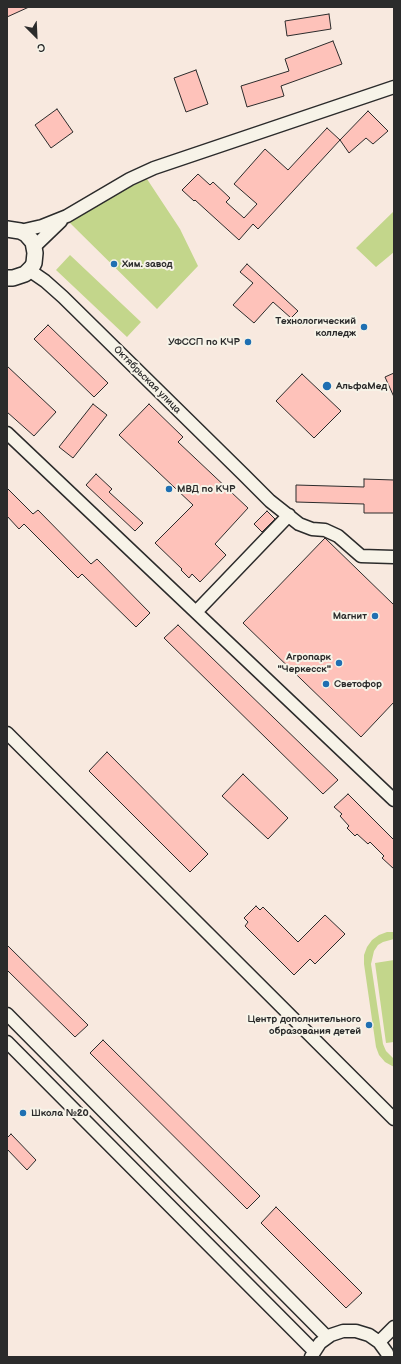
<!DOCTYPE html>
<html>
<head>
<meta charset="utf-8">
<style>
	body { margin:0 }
	#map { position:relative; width:401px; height:1364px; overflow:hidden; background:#f8e9df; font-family:"Balsamiq Sans",sans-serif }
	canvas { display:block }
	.frame { position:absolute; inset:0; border:8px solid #2b2b2b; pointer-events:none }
	.north { position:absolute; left:16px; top:16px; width:40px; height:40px; -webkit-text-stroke:3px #f7f3e8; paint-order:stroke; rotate:156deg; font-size:11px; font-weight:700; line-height:16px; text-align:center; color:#2b2b2b }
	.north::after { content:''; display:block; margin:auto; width:14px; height:18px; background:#2b2b2b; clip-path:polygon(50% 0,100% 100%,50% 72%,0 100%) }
</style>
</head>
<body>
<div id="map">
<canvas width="401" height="1364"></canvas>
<div class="frame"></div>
<div class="north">С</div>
</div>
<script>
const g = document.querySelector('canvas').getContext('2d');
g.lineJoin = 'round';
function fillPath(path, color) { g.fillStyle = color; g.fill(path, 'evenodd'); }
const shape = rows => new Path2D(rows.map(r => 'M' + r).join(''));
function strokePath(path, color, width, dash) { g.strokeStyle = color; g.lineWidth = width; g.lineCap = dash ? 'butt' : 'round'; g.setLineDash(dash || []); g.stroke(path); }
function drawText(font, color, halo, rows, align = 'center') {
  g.font = font + ' "Balsamiq Sans",sans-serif'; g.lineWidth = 4; g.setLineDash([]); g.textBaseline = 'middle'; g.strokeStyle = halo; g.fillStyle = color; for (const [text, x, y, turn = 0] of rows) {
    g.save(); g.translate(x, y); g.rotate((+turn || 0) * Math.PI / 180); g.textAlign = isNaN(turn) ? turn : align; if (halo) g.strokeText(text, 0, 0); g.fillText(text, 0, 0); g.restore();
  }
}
fillPath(shape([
	[147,179,180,229,198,266,157,309,70,223,74,218,109,197],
	[394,211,394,252,376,267,356,248],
	[70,255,141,322,127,337,56,270],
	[387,932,394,932,394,939,383,942,378,945,374,951,371,964,383,1044,386,1051,394,1059,394,1067,385,1062,379,1055,376,1047,364,964,364,955,367,947,372,940,379,935],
	[394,960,394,1042,386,1043,375,963]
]), '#c3d68b');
const building = shape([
	[7,7,29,7,7,17,7,7],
	[329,14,331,29,287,36,285,21,329,14],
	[333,41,342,64,281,86,284,96,247,107,241,86,289,71,285,59,333,41],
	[196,70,208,104,186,112,174,78,196,70],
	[57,109,73,132,51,148,35,125,57,109],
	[368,111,388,131,373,144,366,138,349,153,340,140,368,111],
	[327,128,340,140,258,229,253,224,239,240,195,200,194,201,182,190,198,174,210,185,213,182,230,198,226,202,244,218,257,204,234,184,265,149,288,170,327,128],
	[247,264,298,311,291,318,273,302,254,323,233,305,253,283,240,272,247,264],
	[48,325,108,383,94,397,34,339,48,325],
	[7,366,56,412,34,436,7,412,7,366],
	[394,373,394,397,385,377,394,373],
	[302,374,341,411,314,438,276,401,302,374],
	[93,404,107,415,73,458,59,447,93,404],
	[149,404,183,437,178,442,248,508,215,544,226,555,200,582,192,574,189,578,181,570,182,569,155,543,193,505,119,435,149,404],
	[96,474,112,489,109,492,143,523,135,531,86,485,96,474],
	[364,479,394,480,394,513,364,513,364,504,296,502,296,485,364,487,364,479],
	[7,488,33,514,38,510,91,564,97,559,150,613,136,627,82,574,78,578,24,524,19,529,7,516,7,488],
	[267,511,275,519,262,532,254,524,267,511],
	[325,538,394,605,394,702,361,737,243,623,325,538],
	[178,625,338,780,323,794,164,638,178,625],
	[107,752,208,854,190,872,89,771,107,752],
	[243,774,288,818,268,839,222,796,243,774],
	[348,794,394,840,394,869,382,858,384,856,370,842,368,844,357,834,355,836,347,828,349,826,340,816,342,814,334,807,348,794],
	[256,906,260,910,263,907,298,942,325,915,345,934,315,964,310,959,294,975,245,926,248,922,244,918,256,906],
	[7,945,88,1025,75,1037,7,970,7,945],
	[103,1040,260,1196,247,1209,90,1053,103,1040],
	[11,1134,36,1160,27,1170,7,1149,7,1138,11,1134],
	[276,1207,362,1293,346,1308,261,1223,276,1207]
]);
fillPath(building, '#fec2ba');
strokePath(building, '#2b2b2b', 1);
const minor = shape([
	[20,231,42,226,67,216,130,179,154,168,394,87],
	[34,247,61,221],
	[29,270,45,281,63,297,244,475,270,501,299,524,312,529,325,530,338,536,361,556,394,557],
	[7,433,394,800],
	[196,612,289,515],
	[7,733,394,1119],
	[7,1014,327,1337],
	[7,1042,314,1351],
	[379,1342,394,1327],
	[311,1357,320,1343,331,1335,343,1331,356,1331,369,1335,379,1342,387,1353,388,1357]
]);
const major = shape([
	[7,229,20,231,26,234,33,242,35,253,34,263,32,267,25,274,13,278,7,278]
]);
strokePath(minor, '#2b2b2b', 15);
strokePath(major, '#2b2b2b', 18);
strokePath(minor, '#f7f3e8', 12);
strokePath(major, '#f7f3e8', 15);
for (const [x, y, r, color] of [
	[114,264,4,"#1f6fb2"],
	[364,327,4,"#1f6fb2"],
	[248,342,4,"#1f6fb2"],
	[327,386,5,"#1f6fb2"],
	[169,489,4,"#1f6fb2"],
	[375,616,4,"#1f6fb2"],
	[339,663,4,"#1f6fb2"],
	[326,684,4,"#1f6fb2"],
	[369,1025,4,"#1f6fb2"],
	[23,1113,4,"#1f6fb2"]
]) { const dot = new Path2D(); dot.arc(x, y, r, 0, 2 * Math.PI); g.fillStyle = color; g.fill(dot); strokePath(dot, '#f7f3e8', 1.5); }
drawText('bold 10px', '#2b2b2b', '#f7f3e8', [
	["Хим. завод",122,264],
	["Технологический",356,321,"right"],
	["колледж",356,333,"right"],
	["УФССП по КЧР",240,342,"right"],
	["АльфаМед",336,386],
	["МВД по КЧР",177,489],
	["Магнит",367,616,"right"],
	["Агропарк",331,657,"right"],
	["\"Черкесск\"",331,669,"right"],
	["Светофор",334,684],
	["Центр дополнительного",361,1019,"right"],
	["образования детей",361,1031,"right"],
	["Школа №20",31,1113]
], 'left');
drawText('10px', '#2b2b2b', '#f7f3e8', [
	["Октябрьская улица",147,380,45]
]);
</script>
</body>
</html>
